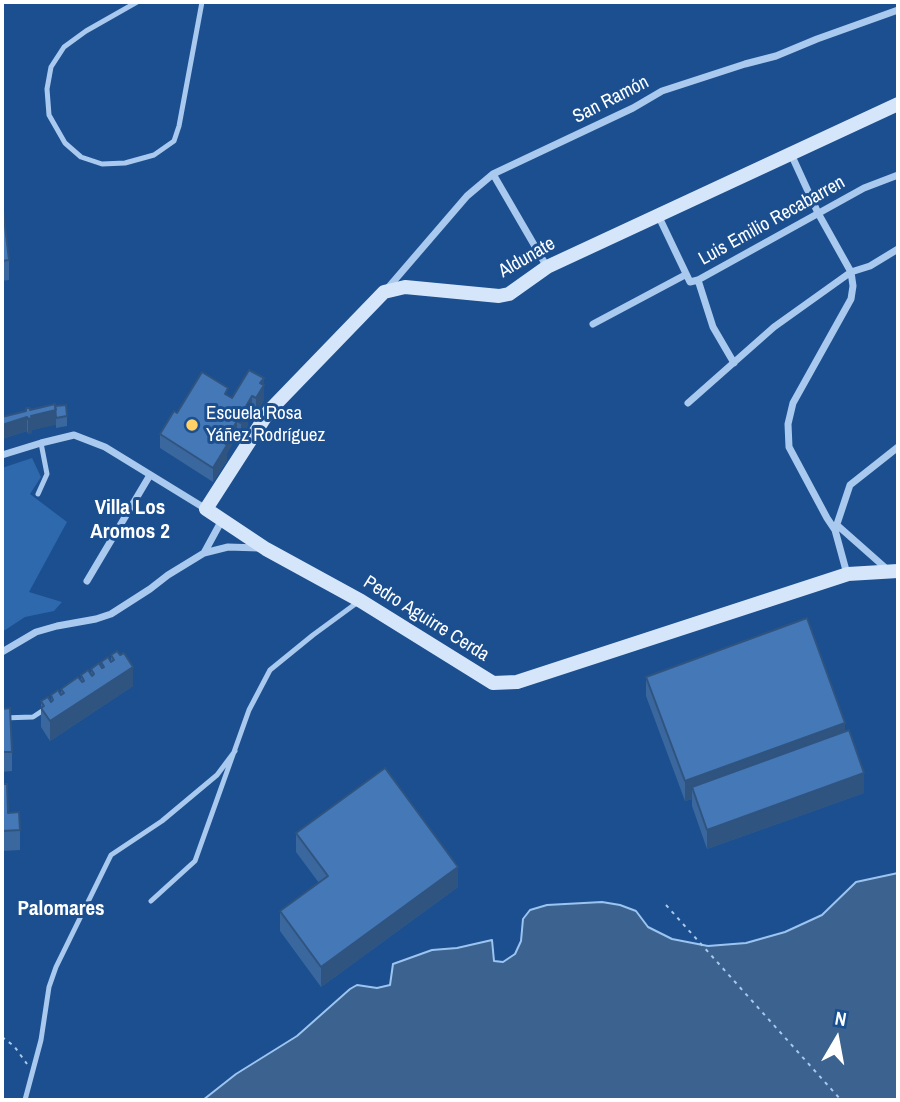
<!DOCTYPE html>
<html>
<head>
<meta charset="utf-8">
<style>
	body { margin:0 }
	#map { position:relative; width:900px; height:1102px; overflow:hidden; background:#1b4f8f; font-family:"Archivo Narrow",sans-serif }
	canvas { display:block }
	.frame { position:absolute; inset:0; border:4px solid #fff; pointer-events:none }
	.north { position:absolute; left:802px; top:1004px; width:70px; height:70px; -webkit-text-stroke:5px #1b4f8f; paint-order:stroke; rotate:10deg; font-size:19px; font-weight:700; line-height:28px; text-align:center; color:#fff }
	.north::after { content:''; display:block; margin:auto; width:24px; height:32px; background:#fff; clip-path:polygon(50% 0,100% 100%,50% 72%,0 100%) }
</style>
</head>
<body>
<div id="map">
<canvas width="900" height="1102"></canvas>
<div class="frame"></div>
<div class="north">N</div>
</div>
<script>
const g = document.querySelector('canvas').getContext('2d');
g.lineJoin = 'round';
function fillPath(path, color) { g.fillStyle = color; g.fill(path, 'evenodd'); }
const shape = rows => new Path2D(rows.map(r => 'M' + r).join(''));
function strokePath(path, color, width, dash) { g.strokeStyle = color; g.lineWidth = width; g.lineCap = dash ? 'butt' : 'round'; g.setLineDash(dash || []); g.stroke(path); }
function drawText(font, color, halo, rows, align = 'center') {
  g.font = font + ' "Archivo Narrow",sans-serif'; g.lineWidth = 6; g.setLineDash([]); g.textBaseline = 'middle'; g.strokeStyle = halo; g.fillStyle = color; for (const [text, x, y, turn = 0] of rows) {
    g.save(); g.translate(x, y); g.rotate((+turn || 0) * Math.PI / 180); g.textAlign = isNaN(turn) ? turn : align; if (halo) g.strokeText(text, 0, 0); g.fillText(text, 0, 0); g.restore();
  }
}
fillPath(shape([
	[32,458,41,477,30,494,67,522,29,592,62,602,54,611,25,617,2,632,2,468]
]), '#2e69ad');
const water = shape([
	[898,873,898,1100,203,1100,236,1074,297,1036,350,989,357,985,377,988,390,985,393,964,432,950,457,948,492,940,494,961,503,962,515,954,521,941,523,919,530,910,547,905,602,902,620,905,636,911,648,927,672,939,708,946,746,943,785,932,822,915,856,882,898,873]
]);
fillPath(water, '#3c6290');
strokePath(water, '#9cc4f0', 2);
strokePath(shape([
	[666,905,841,1100],
	[2,1037,14,1046,27,1064]
]), '#a9c9ee', 2, [3.5, 5]);
strokePath(shape([
	[137,2,86,31,64,47,51,67,47,89,49,115,65,143,81,157,102,164,125,163,154,155,174,141,179,126,202,2],
	[38,494,47,474,41,443],
	[2,718,33,717,45,709],
	[151,901,195,861,249,710,270,670,313,635,358,602],
	[25,1100,41,1040,49,987,56,967,111,855,162,821,217,775,235,751]
]), '#a9c9ee', 5);
strokePath(shape([
	[791,154,818,213,851,272,853,286,851,299,793,403,788,424,789,447,827,518,835,530,847,574],
	[493,174,547,267],
	[658,215,690,282,698,280,864,188,898,175],
	[698,280,713,327,734,363],
	[387,289,467,196,493,174,633,108,662,91,745,64,776,56,817,39,898,10],
	[593,324,685,275],
	[688,403,774,327,851,272,870,266,898,249],
	[2,455,41,443,74,435,105,447,206,509],
	[837,525,889,571],
	[835,530,850,485,898,447],
	[204,553,222,520],
	[87,581,150,475],
	[2,652,36,632,57,626,96,619,111,614,150,589,168,575,204,553,228,547,259,548]
]), '#a9c9ee', 7);
strokePath(shape([
	[898,104,547,267,509,294,499,296,405,287,384,292,269,411,206,509,266,549,361,601,493,683,517,682,848,574,898,571]
]), '#d6e6fa', 14);
fillPath(shape([
	[2,201,9,260,9,280,2,281],
	[264,378,264,400,256,413,252,411,248,418,248,425,241,438,237,436,227,453,227,460,213,482,160,448,160,434,177,413,228,396,232,398],
	[55,406,67,416,67,426,56,428,56,424,32,430,32,433,28,434,27,431,2,439,30,410],
	[111,655,133,686,50,741,41,727,41,701,51,701,51,695,61,694,61,689,81,681,81,675,91,674,91,669,101,666,101,662,111,661],
	[646,677,845,731,864,793,707,849,692,806,692,799,685,801,646,696],
	[2,709,12,752,12,771,2,772],
	[2,784,8,813,20,830,20,850,2,851],
	[296,833,458,887,321,987,280,931,280,911,319,883,296,852]
]), '#3a679d');
fillPath(shape([
	[264,378,264,400,256,413,256,398,260,383],
	[252,396,252,411,248,418,248,425,241,438,241,423,245,408],
	[56,410,56,425,32,430,32,433,28,434,28,419,31,416],
	[27,417,27,431,2,439,2,425],
	[237,421,237,436,227,453,227,460,213,482,213,468,224,443],
	[133,667,133,686,50,741,50,721],
	[845,723,845,742,692,787,692,799,685,801,685,781],
	[864,773,864,793,707,849,707,830],
	[458,867,458,887,321,987,321,967]
]), '#305480');
const building = shape([
	[2,201,9,260,2,261,2,201],
	[249,370,264,378,260,383,264,385,256,398,252,396,245,408,248,410,241,423,237,421,224,443,227,445,213,468,160,434,174,411,177,413,202,372,228,388,225,394,232,398,249,370],
	[55,404,56,410,31,416,32,418,28,419,27,417,2,425,2,417,26,411,26,408,30,408,30,410,55,404],
	[66,405,67,416,56,418,55,406,66,405],
	[807,618,845,723,685,781,646,677,807,618],
	[117,651,120,655,124,653,133,667,50,721,41,708,44,706,41,701,48,697,51,702,53,700,51,695,58,690,61,695,64,693,61,689,78,677,82,682,84,681,81,675,88,670,92,676,94,674,91,669,99,663,102,668,104,667,101,662,108,657,111,662,114,660,111,655,117,651],
	[10,708,12,752,2,752,2,709,10,708],
	[849,730,864,773,707,830,692,787,849,730],
	[385,768,458,867,321,967,280,911,328,876,296,833,385,768],
	[2,784,7,784,8,813,19,812,20,830,2,831,2,784]
]);
fillPath(building, '#4478b7');
strokePath(building, '#305480', 2);
for (const [x, y, r, color] of [
	[192,425,7,"#ffd166"]
]) { const dot = new Path2D(); dot.arc(x, y, r, 0, 2 * Math.PI); g.fillStyle = color; g.fill(dot); strokePath(dot, '#1b4f8f', 2.5); }
drawText('19px', '#fff', '#1b4f8f', [
	["San Ramón",611,100,-27],
	["Luis Emilio Recabarren",772,221,-29],
	["Aldunate",527,258,-30],
	["Pedro Aguirre Cerda",426,619,32]
]);
drawText('19px', '#fff', '#1b4f8f', [
	["Escuela Rosa",206,414],
	["Yáñez Rodríguez",206,436]
], 'left');
drawText('bold 21px', '#fff', '#1b4f8f', [
	["Villa Los",130,508],
	["Aromos 2",130,532],
	["Palomares",61,909]
]);
</script>
</body>
</html>
